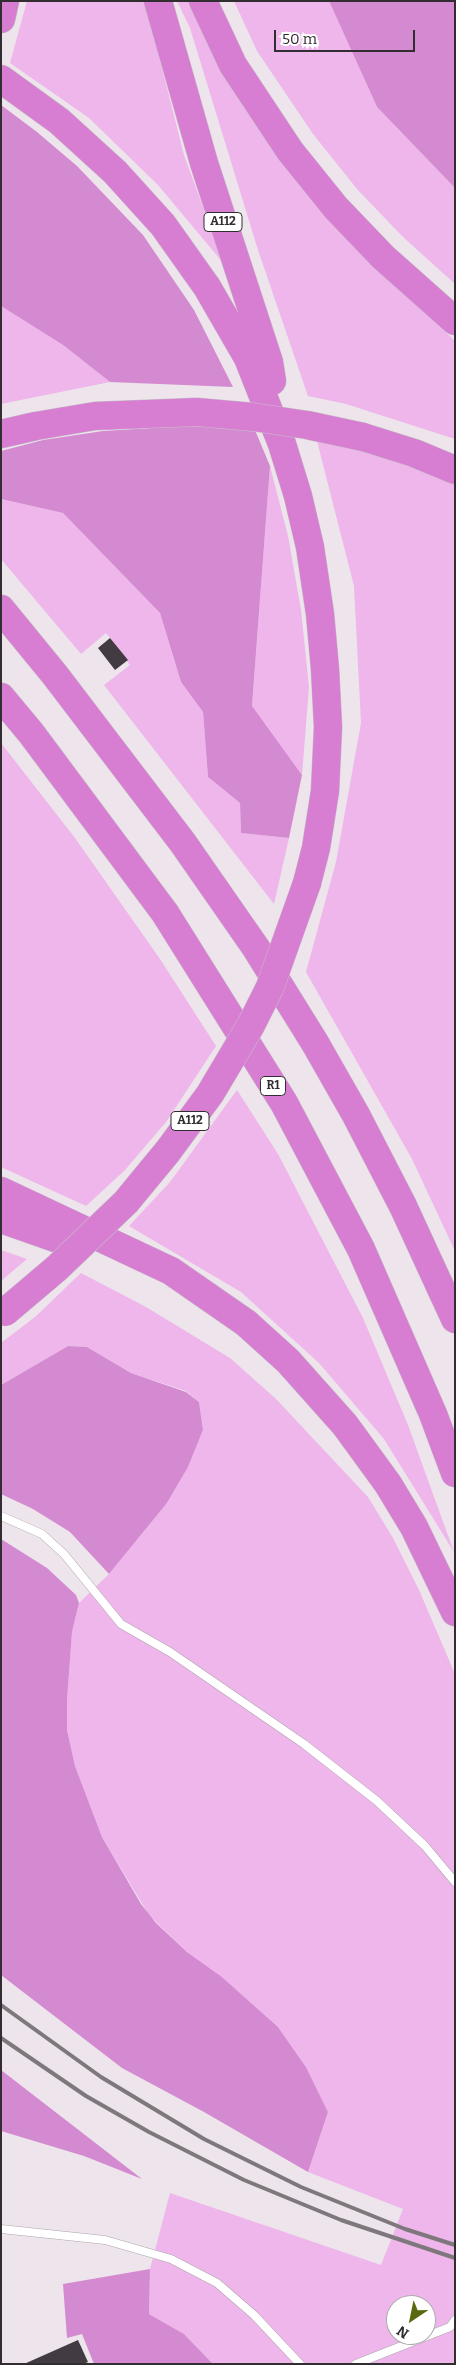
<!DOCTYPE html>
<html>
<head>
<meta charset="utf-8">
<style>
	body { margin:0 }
	#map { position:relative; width:456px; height:2365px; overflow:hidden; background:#ede4ec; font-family:Bitter,serif }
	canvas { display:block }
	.frame { position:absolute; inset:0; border:2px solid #312d30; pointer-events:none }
	.north { position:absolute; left:386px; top:2295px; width:50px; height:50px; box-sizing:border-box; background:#fff; border:1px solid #adabac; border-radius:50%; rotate:214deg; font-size:14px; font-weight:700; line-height:20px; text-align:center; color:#312d30 }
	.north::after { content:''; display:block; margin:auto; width:18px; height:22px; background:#5a6810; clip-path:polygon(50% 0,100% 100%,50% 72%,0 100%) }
	.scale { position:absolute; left:274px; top:30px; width:141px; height:22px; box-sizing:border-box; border:2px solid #312d30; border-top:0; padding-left:6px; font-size:15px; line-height:18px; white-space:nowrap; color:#312d30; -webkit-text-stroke:4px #fff; paint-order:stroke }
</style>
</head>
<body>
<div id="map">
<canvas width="456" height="2365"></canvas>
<div class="frame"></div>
<div class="north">N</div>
<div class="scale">50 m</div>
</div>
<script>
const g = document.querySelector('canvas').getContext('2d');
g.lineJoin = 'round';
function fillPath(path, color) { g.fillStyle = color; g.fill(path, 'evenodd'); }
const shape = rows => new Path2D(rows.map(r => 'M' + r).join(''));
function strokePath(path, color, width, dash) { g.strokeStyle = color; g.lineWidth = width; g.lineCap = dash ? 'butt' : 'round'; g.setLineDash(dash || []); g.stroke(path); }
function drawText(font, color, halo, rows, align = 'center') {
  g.font = font + ' Bitter,serif'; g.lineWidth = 5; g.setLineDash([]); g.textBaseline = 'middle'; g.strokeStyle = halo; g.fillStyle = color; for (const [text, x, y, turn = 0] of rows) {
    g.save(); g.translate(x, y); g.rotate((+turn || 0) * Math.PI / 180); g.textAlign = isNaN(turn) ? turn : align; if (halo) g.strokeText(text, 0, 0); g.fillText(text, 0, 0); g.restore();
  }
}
fillPath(shape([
	[27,1,145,1,184,155,224,264,158,185,89,118,10,63],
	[177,1,195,1,334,221,455,341,455,439,346,404,308,396,258,250,190,28],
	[234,1,329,1,377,107,455,188,455,284,403,237,357,189,313,134,257,51],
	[1,306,63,345,110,382,1,404],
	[317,441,370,453,455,480,455,1251,412,1159,306,972,336,862,361,723,354,586],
	[270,466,288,536,301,610,309,687,302,775,252,707],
	[1,499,63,513,160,613,181,682,203,712,208,777,240,803,241,833,289,838,274,904,104,685,130,665,110,638,106,633,81,654,1,559],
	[1,743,75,838,160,959,216,1046,166,1122,125,1170,86,1206,1,1167],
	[237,1090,278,1154,363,1318,408,1425,454,1552,384,1439,319,1363,241,1292,129,1226,170,1182],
	[1,1250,27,1259,1,1281],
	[81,1273,146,1307,230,1358,276,1399,368,1497,393,1538,419,1590,455,1674,455,2364,213,2364,184,2334,149,2314,150,2269,170,2193,381,2265,403,2209,308,2172,328,2112,306,2067,278,2027,222,1977,187,1952,149,1915,102,1837,75,1766,67,1730,67,1700,72,1632,79,1603,109,1574,167,1503,188,1467,203,1430,199,1402,186,1391,131,1373,87,1347,68,1346,1,1385,1,1343,35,1317],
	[396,2305,426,2305,426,2335,396,2335]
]), '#eeb6ea');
fillPath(shape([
	[329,1,455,1,455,188,377,107],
	[1,105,37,132,77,166,143,235,194,310,233,387,110,382,63,345,1,306],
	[201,425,255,430,270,466,252,706,302,775,289,838,241,833,240,803,208,777,203,712,181,682,160,613,63,513,1,499,1,451,43,440,103,431],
	[68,1346,87,1347,131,1373,186,1392,199,1402,203,1430,188,1467,167,1503,109,1574,70,1532,33,1509,1,1494,1,1385],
	[1,1539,47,1568,76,1595,79,1603,72,1632,67,1700,67,1730,75,1766,102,1837,141,1904,156,1923,187,1952,222,1977,278,2027,306,2067,328,2112,308,2172,204,2112,122,2068,1,1975],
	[1,2070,142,2179,84,2156,1,2131],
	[150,2269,149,2314,184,2334,213,2364,94,2364,82,2334,67,2338,63,2284]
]), '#d48ad0');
fillPath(shape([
	[110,638,128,660,115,670,98,648],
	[78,2340,88,2362,83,2364,24,2364]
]), '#423b41');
const service = shape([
	[1,1516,42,1534,64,1554,121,1624,170,1652,304,1744,377,1801,425,1846,455,1882],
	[1,2229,105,2240,171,2259,217,2283,254,2315,300,2364],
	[356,2364,450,2327,455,2320]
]);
const motorway = shape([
	[158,1,204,163,269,362,272,381],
	[203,1,233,65,290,151,336,208,383,257,455,321],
	[1,19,5,1],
	[1,79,59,121,115,172,163,225,207,287,248,358,282,444,298,496,310,547,320,614,325,669,328,727,325,791,316,848,307,883],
	[1,434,36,426,95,416,197,412],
	[363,437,414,453,455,470],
	[1,609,55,675,183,843,256,948,315,1043,356,1115,403,1206,455,1319],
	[1,697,31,733,165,913,284,1103,361,1249,433,1414,455,1473],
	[1,1191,171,1271,246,1323,288,1361,345,1425,388,1484,414,1527,455,1612],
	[1,1219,78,1246]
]);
strokePath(service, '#aea5ad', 9);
strokePath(motorway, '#c5c4c5', 29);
strokePath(service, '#fff', 8);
strokePath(motorway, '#d77ed3', 28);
strokePath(shape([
	[1,2005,101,2077,204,2139,301,2187,405,2229,455,2245],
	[1,2038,86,2096,149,2132,244,2180,341,2220,455,2258]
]), '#7e787d', 4);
const motorwayBridge = shape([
	[197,412,253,417,307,425,363,437],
	[5,1312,57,1268,126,1202,168,1151,210,1094,251,1025,270,987,307,883]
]);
strokePath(motorwayBridge, '#c5c4c5', 29, []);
strokePath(motorwayBridge, '#d77ed3', 28);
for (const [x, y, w] of [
	[223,222,38],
	[273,1086,25],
	[190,1121,38]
]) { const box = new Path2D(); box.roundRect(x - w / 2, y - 9.5, w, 19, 4); g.fillStyle = '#fff'; g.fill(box); strokePath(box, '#312d30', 1); }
drawText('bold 12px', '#312d30', null, [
	["A112",223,222],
	["R1",273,1086],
	["A112",190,1121]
]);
</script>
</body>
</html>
